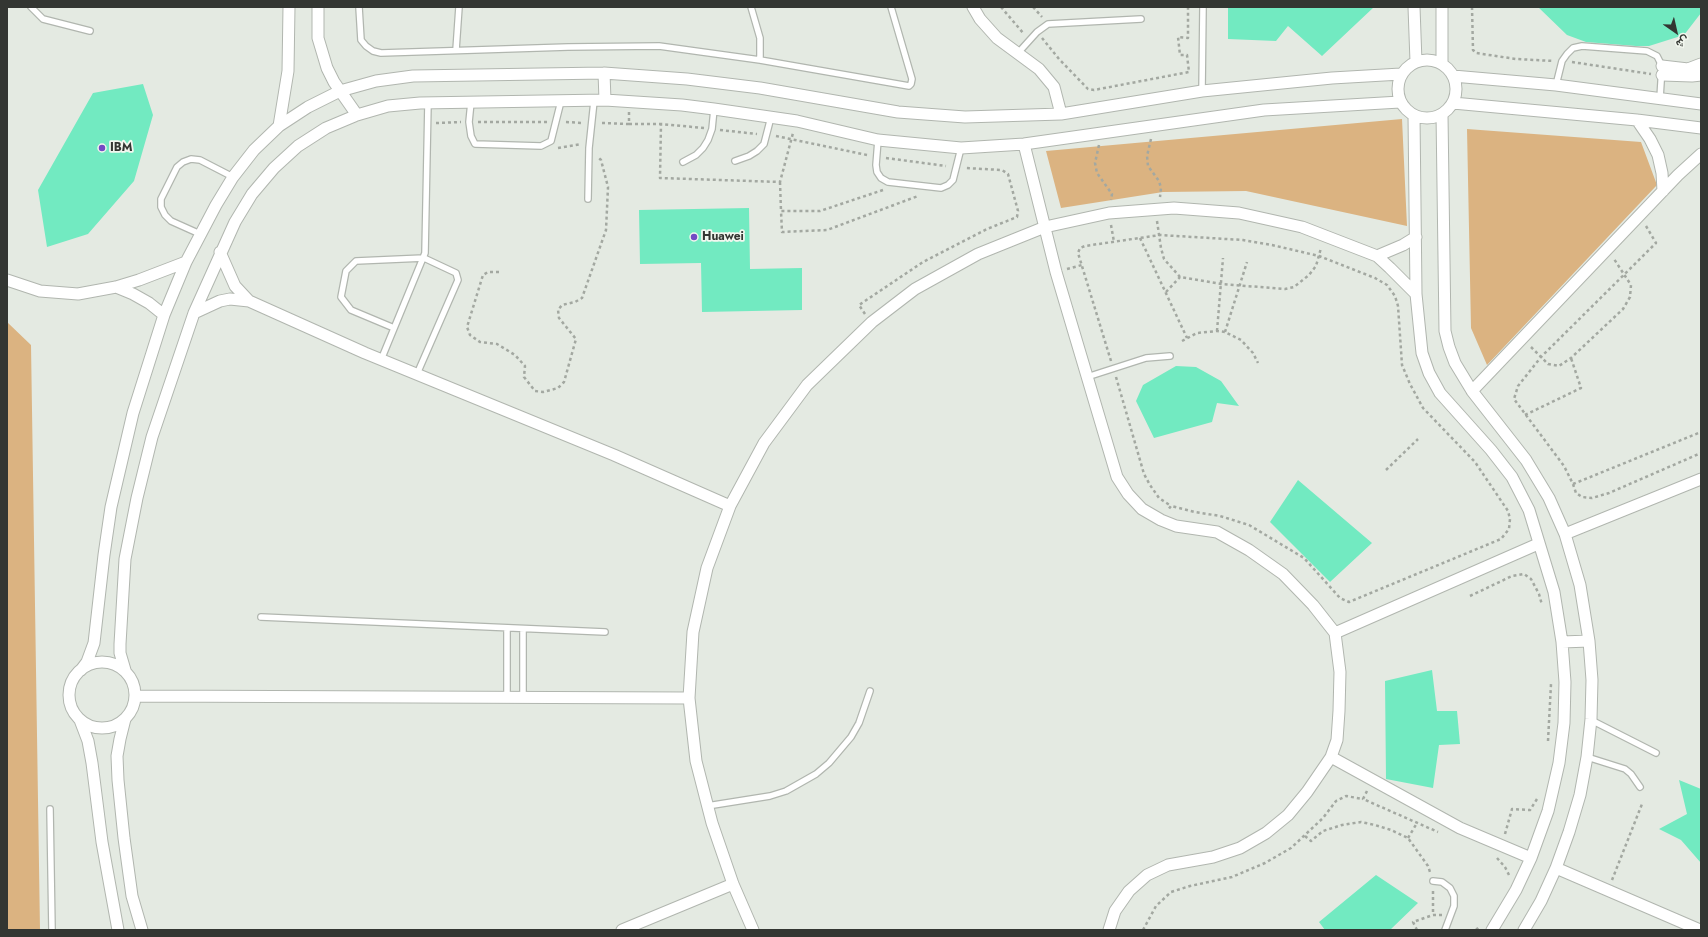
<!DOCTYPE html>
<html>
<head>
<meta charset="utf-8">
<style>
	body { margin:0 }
	#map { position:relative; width:1708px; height:937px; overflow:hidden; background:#e4eae2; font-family:Jost,Vazirmatn,sans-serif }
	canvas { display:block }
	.frame { position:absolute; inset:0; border:8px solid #333632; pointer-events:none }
	.north { position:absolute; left:1656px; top:12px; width:40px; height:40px; -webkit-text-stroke:3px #f2f7ef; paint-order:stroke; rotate:146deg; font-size:11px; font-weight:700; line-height:16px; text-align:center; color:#333632 }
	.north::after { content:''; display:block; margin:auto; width:14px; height:18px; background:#333632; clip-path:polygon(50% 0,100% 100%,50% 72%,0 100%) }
</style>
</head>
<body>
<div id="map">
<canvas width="1708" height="937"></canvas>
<div class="frame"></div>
<div class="north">ش</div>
</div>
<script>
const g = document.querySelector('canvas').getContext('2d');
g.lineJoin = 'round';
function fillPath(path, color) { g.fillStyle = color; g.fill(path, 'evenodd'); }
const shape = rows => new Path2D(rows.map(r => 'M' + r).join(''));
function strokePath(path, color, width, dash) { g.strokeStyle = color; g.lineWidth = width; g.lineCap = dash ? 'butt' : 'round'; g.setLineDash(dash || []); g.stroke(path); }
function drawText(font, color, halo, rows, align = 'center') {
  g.font = font + ' Jost,sans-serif'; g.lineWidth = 3.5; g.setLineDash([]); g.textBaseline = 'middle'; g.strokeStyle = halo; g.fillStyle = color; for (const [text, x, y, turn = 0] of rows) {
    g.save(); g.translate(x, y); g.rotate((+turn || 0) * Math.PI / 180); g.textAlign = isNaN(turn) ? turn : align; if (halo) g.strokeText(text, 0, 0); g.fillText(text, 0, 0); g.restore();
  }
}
fillPath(shape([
	[1402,119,1407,226,1246,191,1163,192,1061,208,1046,151],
	[1467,129,1641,142,1657,185,1487,365,1471,328],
	[7,322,31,345,40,930,7,930]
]), '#dbb381');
fillPath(shape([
	[1228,7,1374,7,1322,56,1288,26,1276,41,1228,39],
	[1538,7,1701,7,1701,13,1684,35,1649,46,1636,46,1586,42,1567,35],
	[143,84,153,115,134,181,88,234,47,247,38,190,93,93],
	[749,208,750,269,802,268,802,310,702,312,701,263,640,264,639,210],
	[1176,366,1196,367,1221,381,1239,406,1217,403,1212,422,1154,438,1136,401,1143,385],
	[1298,480,1372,543,1330,582,1270,522],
	[1432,670,1437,711,1457,711,1460,744,1439,745,1433,788,1386,779,1385,681],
	[1679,780,1701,789,1701,863,1681,840,1659,829,1687,814],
	[1376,875,1418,903,1390,930,1325,930,1319,922]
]), '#72eac1');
const lane = shape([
	[31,7,43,19,90,31],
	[359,7,361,40,366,46,373,51,381,53,568,47,659,46,760,60,909,86,911,84,912,79,891,7],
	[751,7,760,38,760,60],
	[456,50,459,7],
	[1018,53,1037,32,1048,24,1141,19],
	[1556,85,1562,61,1567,54,1573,48,1582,46,1647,51,1657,56,1662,66,1660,98],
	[1202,91,1203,7],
	[471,102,469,122,471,136,475,144,541,146,551,141,561,101],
	[878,140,876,165,877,172,881,178,888,182,941,188,948,185,953,180,961,148],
	[735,161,749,156,757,151,764,144,771,117],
	[683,162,696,155,703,148,708,140,712,129,714,109],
	[588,199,589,148,594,101],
	[200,234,171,221,165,215,161,207,161,199,177,167,183,162,191,159,200,160,233,177],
	[394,328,351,310,341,297,346,271,356,261,424,258,456,273,458,280,417,374],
	[381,360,425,253,428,103],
	[1087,377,1146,358,1170,356],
	[261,617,605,632],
	[507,697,507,628],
	[523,697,523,629],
	[1591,720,1656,753],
	[1587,757,1625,769,1631,774,1640,787],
	[707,806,770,796,786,791,816,774,829,763,851,737,859,723,870,691],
	[50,809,52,930],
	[1433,881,1442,882,1450,888,1454,896,1454,906,1445,930]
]);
const street = shape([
	[318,7,318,38,327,68,334,82,357,115],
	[973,7,980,19,997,38,1039,69,1054,87,1061,114],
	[1414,7,1416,62],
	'1398 89a29 29 0 1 1 58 0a29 29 0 1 1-58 0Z',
	[1442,64,1442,7],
	[1662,66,1688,69,1701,64],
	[604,73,605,100],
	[1662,75,1692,76,1701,75],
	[1453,76,1556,85,1701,104],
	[1453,103,1637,120,1701,128],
	[1442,114,1445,331,1449,347,1455,363,1472,391,1526,460,1549,498,1565,534,1580,585,1589,641,1592,680,1591,719,1587,757,1580,795,1569,832,1556,868,1541,901,1524,930],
	[1414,115,1416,294,1422,353,1429,373,1440,393,1491,450,1512,477,1529,510,1554,592,1562,642,1565,682,1564,723,1559,763,1548,811,1531,858,1516,890,1492,930],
	[1637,120,1650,139,1658,155,1662,173,1663,191],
	[279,126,288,71,289,7],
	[1024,144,1056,272,1117,477,1128,494,1142,509,1161,520,1176,526,1217,532,1249,550,1283,574,1313,605,1335,633,1340,672,1339,711,1337,740,1331,757,1307,792,1288,815,1266,833,1240,848,1213,857,1168,865,1147,875,1129,891,1115,911,1109,930],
	[220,252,235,286,249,301],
	[1377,256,1403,245,1416,237],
	[7,280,40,291,78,294,116,287,139,280,186,262],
	[116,287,133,294,149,303,164,315],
	[194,313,220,301,230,299,249,301,365,353,614,455,730,506],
	[1472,391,1678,175,1701,154],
	[1565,534,1701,479],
	[1335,633,1538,544],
	[1562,642,1589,641],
	'69 695a33 33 0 1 1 66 0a33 33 0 1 1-66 0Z',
	[81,670,87,662,94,643,104,555,111,507,133,413,164,315,186,262,216,205,233,177,254,150,279,126,308,107,340,91,376,81,413,76,604,73,687,79,760,88,898,112,965,117,1061,114,1202,91,1332,78,1401,74],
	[125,670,120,653,120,644,125,559,137,498,152,437,194,313,235,222,252,194,274,168,298,146,326,128,357,115,388,106,420,103,605,100,682,105,714,109,797,121,878,140,961,148,1024,144,1264,110,1400,102],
	[136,696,689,698],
	[125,719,120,739,117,756,118,780,124,838,132,896,142,930],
	[80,720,88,741,92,763,102,842,118,930],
	[1331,757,1460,828,1531,858],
	[1556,868,1700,930],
	[622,930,733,884],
	[753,930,733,884,712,823,696,761,689,698,693,632,707,568,730,506,764,443,807,385,872,322,915,289,978,254,1045,227,1109,213,1174,208,1239,213,1302,227,1377,256,1390,268,1416,294]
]);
strokePath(lane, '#b1b6af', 8);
strokePath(street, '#b1b6af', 13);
strokePath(shape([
	[1001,7,1024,34],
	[1033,7,1042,17],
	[1472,7,1473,50,1476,53,1516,59,1554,61],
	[1042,38,1059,59,1088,89,1094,90,1189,72,1187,55,1180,55,1178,37,1188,38,1188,7],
	[1572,62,1651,74],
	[629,112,629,124,661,124],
	[478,122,547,122],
	[566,122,583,123],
	[436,123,461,122],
	[602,123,629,124],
	[704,128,661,124,660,178,780,182,793,133],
	[720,130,757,134],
	[776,136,867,155],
	[1151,139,1147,156,1148,166,1159,181,1161,188,1160,197],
	[1099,145,1095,163,1097,173,1112,194,1111,200],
	[558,148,581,144],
	[886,158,946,166],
	[780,182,781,211],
	[883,190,820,211,781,211,782,232,827,230,918,196],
	[1157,221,1161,248,1164,259,1180,277,1221,284,1285,289,1294,287,1309,275,1316,266,1321,248],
	[1111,225,1114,242],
	[1646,226,1656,243,1541,357,1518,386,1514,399,1564,466,1573,484,1576,493,1582,497,1592,498,1609,493,1701,453],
	[1140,238,1187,338],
	[1067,269,1082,265],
	[499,272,488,272,483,275,467,327,470,335,480,342,497,344,515,355,525,366,524,377,535,391,543,392,558,388,564,382,576,339,559,318,558,310,562,305,575,302,582,298,606,230,608,187,601,160,598,157],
	[1166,292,1180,277],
	[865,314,859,305,923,262,987,229,1017,217,1018,211,1008,174,1002,170,965,168],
	[1217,331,1223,258],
	[1225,332,1247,262],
	[1182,341,1197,333,1217,331,1225,332,1241,340,1253,353,1258,363],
	[1531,347,1548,364,1559,366,1571,358,1623,309,1630,297,1631,285,1614,259],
	[1111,361,1078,253,1080,248,1085,246,1160,235,1243,240,1272,245,1319,256,1375,278,1387,285,1395,296,1398,306,1402,365,1410,384,1423,408,1475,462,1508,511,1510,519,1509,529,1501,539,1349,602,1340,598,1304,558,1249,525,1220,516,1195,512,1171,506],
	[1116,377,1144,474,1150,485,1159,498,1171,506,1168,510],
	[1525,415,1581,388,1571,358],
	[1386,470,1418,439],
	[1573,484,1701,432],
	[1470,596,1512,576,1524,574,1531,579,1539,594,1542,605],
	[1548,741,1551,684],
	[1367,791,1363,799,1438,832],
	[1505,834,1512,809,1530,810,1537,799],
	[1305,836,1311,841,1323,831,1342,825,1361,822,1375,825,1391,830,1408,838,1428,866,1430,872],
	[1408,838,1417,823],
	[1497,858,1505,867,1509,875],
	[1612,880,1642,804],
	[1433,891,1433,915,1442,915],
	[1143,930,1156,906,1171,892,1190,886,1232,877,1265,863,1291,848,1323,818,1336,801,1346,796,1363,799],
	[1417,930,1413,922,1433,915],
	[1476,930,1480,926]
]), '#a3a8a1', 2.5, [3, 3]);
strokePath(lane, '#fff', 5.5);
strokePath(street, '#fff', 11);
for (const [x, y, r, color] of [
	[102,148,4,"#734bc4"],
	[694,237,4,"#734bc4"]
]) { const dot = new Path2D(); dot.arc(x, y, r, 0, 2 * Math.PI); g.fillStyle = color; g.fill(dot); strokePath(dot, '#f2f7ef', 1.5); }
drawText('bold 12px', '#333632', '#f2f7ef', [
	["IBM",110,148],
	["Huawei",702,237]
], 'left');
</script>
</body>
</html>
